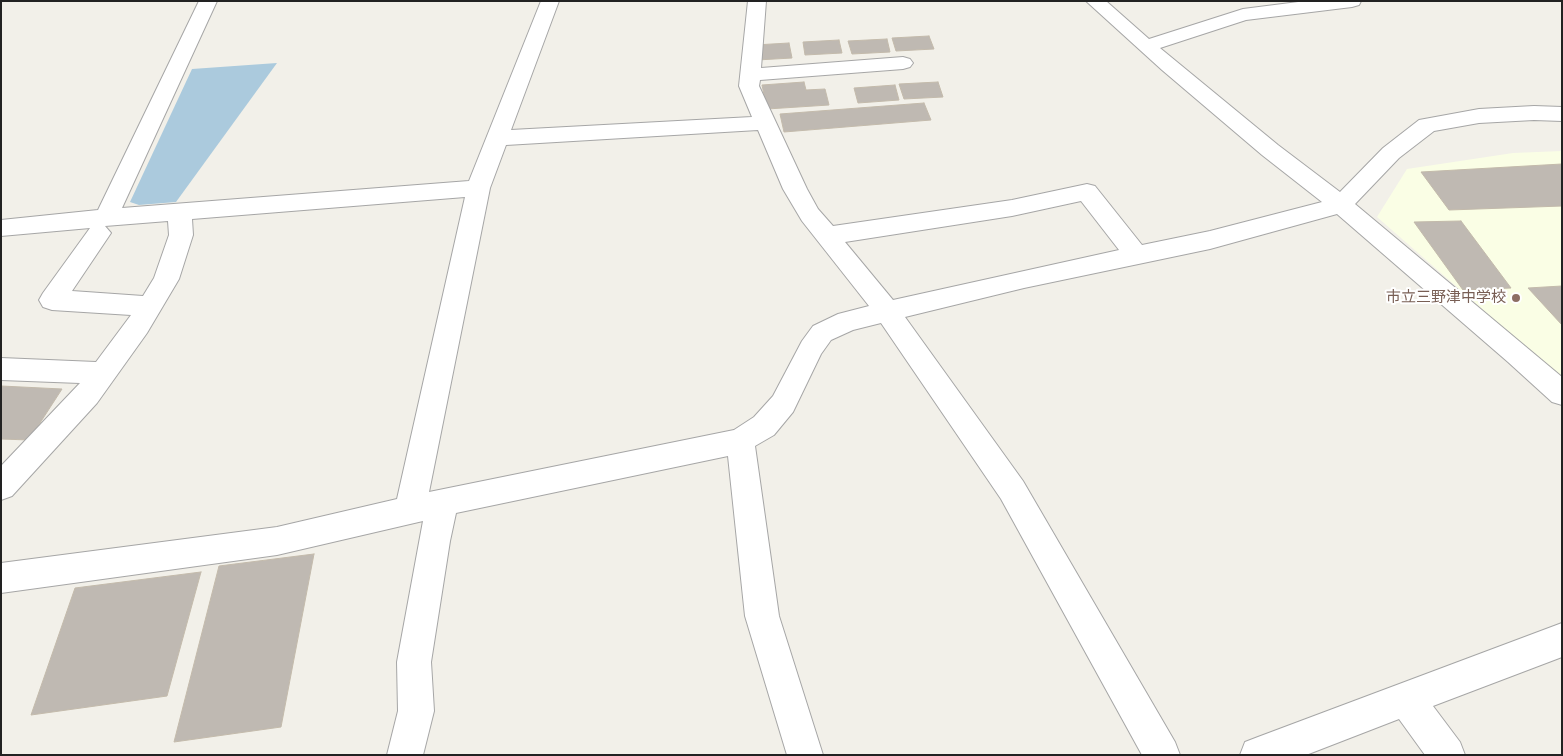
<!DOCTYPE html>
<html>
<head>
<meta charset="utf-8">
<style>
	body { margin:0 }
	#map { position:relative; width:1563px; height:756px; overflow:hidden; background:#f2f0e9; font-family:"Roboto Condensed",sans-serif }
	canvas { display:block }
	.frame { position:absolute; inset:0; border:2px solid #222; pointer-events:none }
</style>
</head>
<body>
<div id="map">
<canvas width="1563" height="756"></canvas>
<div class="frame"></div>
</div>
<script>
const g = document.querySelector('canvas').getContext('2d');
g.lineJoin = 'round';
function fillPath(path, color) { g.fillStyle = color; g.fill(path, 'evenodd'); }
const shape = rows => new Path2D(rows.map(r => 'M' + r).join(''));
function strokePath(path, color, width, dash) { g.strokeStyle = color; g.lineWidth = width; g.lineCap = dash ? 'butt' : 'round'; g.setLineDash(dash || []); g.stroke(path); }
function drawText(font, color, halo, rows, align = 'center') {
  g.font = font + ' "Roboto Condensed","Noto Sans JP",sans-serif'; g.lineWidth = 4; g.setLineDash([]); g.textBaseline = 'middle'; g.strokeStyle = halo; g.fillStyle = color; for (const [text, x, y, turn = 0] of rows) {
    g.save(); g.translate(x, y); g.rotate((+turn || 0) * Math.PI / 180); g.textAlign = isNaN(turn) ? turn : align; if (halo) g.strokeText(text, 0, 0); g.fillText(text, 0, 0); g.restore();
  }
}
fillPath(shape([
	[1562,151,1562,379,1377,217,1407,169,1513,153]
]), '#fafee5');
fillPath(shape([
	[277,63,176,202,139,205,130,202,192,69]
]), '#abcadd');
const building = shape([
	[929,36,934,49,896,51,892,38,929,36],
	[887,39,890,52,852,54,848,41,887,39],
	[839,40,842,53,805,55,803,42,839,40],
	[789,43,792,58,757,60,755,45,789,43],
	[804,82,806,90,825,89,829,105,767,109,762,85,804,82],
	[938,82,943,97,904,99,899,84,938,82],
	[895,85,899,100,858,103,854,88,895,85],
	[924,103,931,120,784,132,780,114,924,103],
	[1562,164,1562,206,1449,210,1421,172,1562,164],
	[1461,221,1511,288,1463,290,1414,222,1461,221],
	[1562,286,1562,325,1528,288,1562,286],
	[1,386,62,389,29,440,1,439,1,386],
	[314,554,281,727,174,742,219,566,314,554],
	[201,572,167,696,31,715,75,588,201,572]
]);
fillPath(building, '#bfb9b2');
strokePath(building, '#c3baab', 1);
const minor = shape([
	[199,1,217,1,122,208,469,181,541,1,559,1,511,130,752,117,739,86,748,1,766,1,761,68,903,57,910,59,913,63,910,67,903,69,760,80,759,86,807,189,818,209,833,226,1012,200,1087,184,1095,186,1142,245,1210,231,1322,202,1262,155,1162,70,1086,1,1106,1,1149,39,1243,9,1306,1,1361,1,1359,5,1352,7,1246,20,1160,48,1278,145,1340,192,1383,148,1419,120,1479,109,1534,106,1562,107,1562,121,1534,120,1479,123,1434,131,1399,158,1355,204,1562,377,1562,405,1552,402,1508,362,1337,214,1210,249,1024,288,905,317,1023,481,1175,742,1180,755,1142,755,1001,499,881,323,853,330,831,340,821,354,793,412,774,435,755,446,779,616,823,755,787,755,745,616,728,456,456,513,450,541,431,662,434,711,423,755,387,755,398,711,397,662,423,521,277,555,1,593,1,563,277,527,397,499,465,197,192,219,193,235,179,279,147,333,97,403,12,496,1,500,1,466,80,383,1,380,1,358,96,362,131,315,52,310,43,307,39,300,43,293,90,228,1,236,1,220,98,210,199,1],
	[758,130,783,189,802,221,869,306,838,314,813,326,802,341,773,396,754,417,734,430,429,492,490,188,506,145,758,130],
	[1081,201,1119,250,893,300,845,242,1012,216,1081,201],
	[168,221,169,235,154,278,143,296,72,291,111,233,105,226,168,221],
	[1562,623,1562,657,1433,706,1460,742,1465,755,1425,755,1399,719,1306,755,1240,755,1245,742,1258,737,1562,623]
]);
strokePath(minor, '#a6a6a6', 2);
fillPath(minor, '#fff');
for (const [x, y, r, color] of [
	[1516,298,5,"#8d6e63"]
]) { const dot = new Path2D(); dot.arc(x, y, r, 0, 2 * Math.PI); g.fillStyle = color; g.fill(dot); strokePath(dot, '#fff', 2); }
drawText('15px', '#785e54', '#fff', [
	["市立三野津中学校",1506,298]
], 'right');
</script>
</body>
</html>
